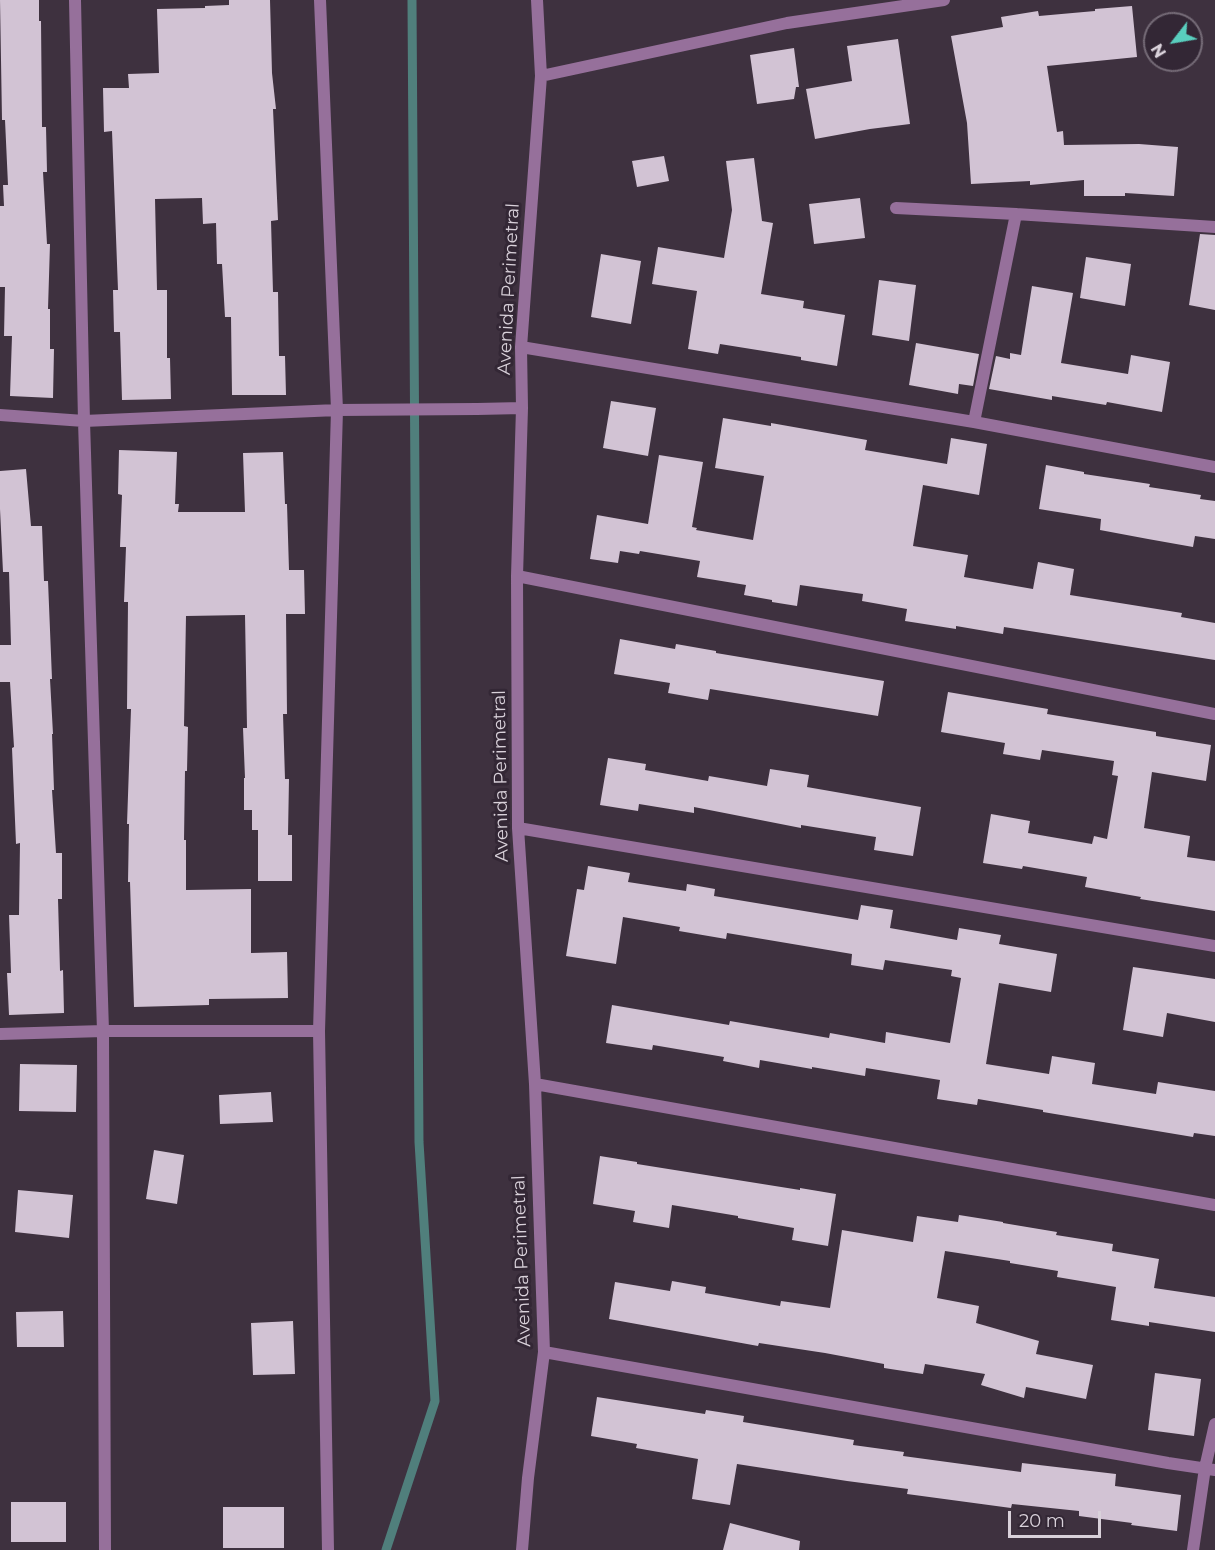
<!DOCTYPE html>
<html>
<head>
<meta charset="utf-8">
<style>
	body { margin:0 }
	#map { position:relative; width:1215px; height:1550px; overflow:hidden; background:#3e313f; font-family:Montserrat,sans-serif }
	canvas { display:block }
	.north { position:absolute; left:1143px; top:12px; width:60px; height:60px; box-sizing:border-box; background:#332735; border:2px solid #756b77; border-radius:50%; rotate:239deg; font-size:16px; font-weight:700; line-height:24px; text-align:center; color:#d9d1da }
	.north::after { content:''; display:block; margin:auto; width:21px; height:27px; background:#59cebe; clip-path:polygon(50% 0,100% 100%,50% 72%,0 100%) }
	.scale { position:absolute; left:1008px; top:1511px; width:93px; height:27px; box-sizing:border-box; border:3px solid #d9d1da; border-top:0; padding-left:8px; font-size:18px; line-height:21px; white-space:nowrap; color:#d9d1da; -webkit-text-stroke:4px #332735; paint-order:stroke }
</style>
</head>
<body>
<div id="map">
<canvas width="1215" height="1550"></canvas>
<div class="north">N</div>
<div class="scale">20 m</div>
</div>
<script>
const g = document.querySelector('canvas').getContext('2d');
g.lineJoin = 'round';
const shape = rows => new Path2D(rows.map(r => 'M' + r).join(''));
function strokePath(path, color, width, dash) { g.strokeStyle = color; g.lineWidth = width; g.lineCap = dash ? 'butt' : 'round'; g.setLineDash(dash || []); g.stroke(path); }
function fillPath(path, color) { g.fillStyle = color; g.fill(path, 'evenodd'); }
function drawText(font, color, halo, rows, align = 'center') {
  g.font = font + ' Montserrat,sans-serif'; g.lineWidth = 6; g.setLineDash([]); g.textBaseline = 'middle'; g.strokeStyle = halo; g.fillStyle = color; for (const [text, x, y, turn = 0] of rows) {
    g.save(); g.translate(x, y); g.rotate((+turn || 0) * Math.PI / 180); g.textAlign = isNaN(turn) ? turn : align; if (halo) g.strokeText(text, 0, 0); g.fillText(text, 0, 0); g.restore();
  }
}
strokePath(shape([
	[386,1550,435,1401,419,1142,412,0]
]), '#507f7c', 9);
fillPath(shape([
	[0,0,39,0,39,21,41,21,42,127,46,127,47,172,43,172,47,244,50,244,48,309,50,309,50,349,54,349,53,398,10,396,12,336,4,336,5,287,0,287,0,206,4,206,3,185,8,185,5,120,2,120],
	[229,0,270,0,272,73,276,109,273,109,278,220,271,221,273,292,278,292,279,356,285,356,286,395,232,395,231,317,225,317,222,264,217,264,216,223,203,224,202,198,155,199,157,290,167,290,167,358,170,358,171,399,122,400,120,332,114,332,113,290,118,290,112,131,104,132,103,88,129,88,128,74,159,73,157,9,205,8,205,6,229,5],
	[1132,6,1137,57,1047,66,1057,132,1063,131,1064,145,1139,144,1178,147,1174,196,1125,193,1125,196,1084,196,1084,180,1030,185,1030,181,971,184,967,123,951,36,1003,27,1001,17,1038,11,1039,16,1095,11,1095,9],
	[898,39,910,124,870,129,815,139,806,89,852,81,847,46],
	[794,48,799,87,796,87,794,99,757,104,750,55],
	[664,156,669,181,637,187,632,161],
	[754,158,762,221,773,223,761,294,804,301,803,308,845,315,837,366,801,360,801,357,720,344,718,354,688,349,697,291,652,284,658,247,724,258,732,210,726,161],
	[860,198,865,238,814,244,809,204],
	[1200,234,1215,235,1215,310,1189,305],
	[601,254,641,261,631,324,591,317],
	[1086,257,1131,264,1125,306,1080,298],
	[879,280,916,285,909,341,872,335],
	[1032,286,1073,293,1061,363,1128,374,1131,355,1170,362,1162,412,1107,402,1106,405,1052,396,1052,400,989,389,996,356,1010,359,1010,353,1021,355],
	[916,343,979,354,973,386,959,384,958,394,909,385],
	[611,401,656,408,648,456,603,448],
	[723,418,771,426,771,423,867,440,865,450,947,464,951,438,987,444,979,495,923,485,913,546,968,555,964,577,1033,589,1038,562,1074,569,1070,595,1182,613,1181,617,1215,623,1215,660,1004,627,1003,634,956,626,956,629,905,621,907,609,862,601,863,594,800,585,797,606,772,602,772,600,744,595,746,585,697,577,700,561,640,551,639,554,620,551,618,563,590,559,597,515,648,524,659,455,703,462,692,527,697,528,696,530,753,540,764,476,715,468],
	[119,450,177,452,175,504,179,504,178,512,245,512,243,453,283,452,285,504,287,504,289,570,304,570,305,614,286,614,287,714,283,714,285,779,289,779,288,835,292,835,292,881,258,881,258,830,252,830,252,810,244,810,244,778,245,778,243,728,247,728,245,615,186,616,184,726,188,727,187,771,185,771,184,840,186,840,186,890,251,889,251,953,287,952,288,998,209,999,209,1005,134,1007,130,882,128,882,129,824,127,824,131,709,127,709,128,602,124,602,126,547,120,547,122,495,118,494],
	[1046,465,1084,472,1084,474,1150,484,1149,487,1201,495,1200,499,1215,501,1215,539,1195,536,1193,547,1148,539,1100,530,1101,519,1039,509],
	[26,469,31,526,42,526,44,581,48,581,52,679,50,679,53,734,52,734,54,790,52,790,56,853,62,853,62,899,58,899,60,971,63,970,64,1013,9,1015,7,973,11,973,9,915,19,915,20,843,16,844,12,748,14,747,10,682,0,682,0,645,11,645,9,572,3,572,0,509,0,471],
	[620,639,675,649,676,644,716,651,716,653,884,681,878,716,710,689,708,700,668,693,670,683,614,674],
	[948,692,1048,709,1047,714,1156,732,1156,736,1211,745,1206,781,1152,772,1144,828,1190,836,1187,857,1215,861,1215,911,1140,899,1141,897,1085,887,1087,877,1023,866,1022,869,983,863,991,814,1030,821,1028,833,1092,844,1094,836,1107,839,1118,776,1112,775,1114,761,1042,750,1040,760,1003,754,1005,743,941,732],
	[608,758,646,764,645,770,708,781,709,776,767,786,770,769,809,775,807,787,921,807,913,856,874,850,876,837,801,825,801,828,694,807,694,813,639,804,638,811,600,805],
	[588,866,630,873,628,882,686,891,687,884,715,889,714,896,858,920,861,905,893,910,890,928,957,940,959,928,1001,935,999,944,1057,954,1051,992,999,983,986,1064,1049,1074,1052,1056,1095,1063,1092,1084,1156,1094,1158,1082,1215,1091,1215,1136,1194,1133,1193,1137,1043,1112,1043,1110,978,1099,977,1105,937,1099,940,1080,866,1068,865,1076,812,1067,812,1069,760,1060,759,1068,723,1061,724,1057,653,1045,652,1050,606,1043,612,1005,729,1025,730,1021,829,1038,830,1033,885,1043,886,1032,950,1043,961,978,951,976,952,970,885,960,883,970,851,965,852,954,727,933,726,939,679,931,680,927,623,917,616,964,566,956,577,889,584,890],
	[1133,967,1215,979,1215,1022,1167,1013,1163,1037,1123,1030],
	[20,1064,77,1065,76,1112,19,1111],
	[271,1092,273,1122,220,1124,219,1095],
	[154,1150,184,1155,177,1204,146,1199],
	[600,1156,637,1162,637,1164,800,1190,800,1188,836,1194,828,1246,792,1240,794,1228,738,1218,738,1216,672,1205,669,1228,633,1222,635,1211,593,1204],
	[18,1190,73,1195,69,1238,15,1232],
	[959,1215,1003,1222,1003,1223,1057,1232,1056,1235,1113,1244,1112,1251,1159,1259,1154,1288,1215,1297,1215,1332,1149,1322,1149,1326,1111,1320,1116,1287,1057,1277,1058,1271,1010,1263,1010,1261,945,1251,937,1298,979,1306,976,1323,1039,1341,1036,1354,1093,1365,1086,1399,1026,1387,1024,1398,981,1385,985,1374,925,1364,923,1374,884,1368,884,1364,825,1353,759,1343,758,1346,609,1319,615,1282,670,1291,672,1281,706,1287,705,1293,780,1306,781,1301,830,1308,842,1230,913,1242,917,1216,958,1222],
	[63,1311,64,1347,17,1347,16,1312],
	[293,1321,295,1374,253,1375,251,1323],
	[1155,1373,1201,1379,1194,1436,1148,1430],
	[597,1397,705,1414,706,1410,744,1416,743,1422,854,1440,853,1445,904,1452,903,1456,1021,1472,1022,1463,1116,1474,1115,1486,1181,1495,1177,1531,1131,1525,1132,1523,1079,1516,1079,1511,1012,1504,1011,1508,907,1494,908,1489,847,1481,737,1464,730,1505,692,1499,698,1459,636,1448,637,1444,591,1436],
	[11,1502,66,1502,66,1542,11,1542],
	[223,1507,284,1507,284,1548,223,1548],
	[730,1523,800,1541,799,1550,723,1550]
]), '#d2c3d4');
strokePath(shape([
	[75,0,84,421,103,1031,105,1550],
	[320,0,337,410,319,1031,328,1550],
	[541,76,787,23,944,0],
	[896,208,1016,214,1215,227],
	[521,347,974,422,1215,467],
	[0,415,84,421,337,410,477,409,522,408],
	[974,422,1016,214],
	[517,576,1215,714],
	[518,828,1215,946],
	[0,1034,103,1031,319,1031],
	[535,1084,1215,1205],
	[544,1352,1168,1463,1215,1470],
	[522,1550,528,1478,544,1352,535,1084,518,828,517,576,522,408,521,347,541,76,537,0],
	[1193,1550,1205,1468,1215,1424]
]), '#96709b', 12);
drawText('18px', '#d9d1da', '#332735', [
	["Avenida Perimetral",509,289,-87],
	["Avenida Perimetral",501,776,-91],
	["Avenida Perimetral",522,1261,-92]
]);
</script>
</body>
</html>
